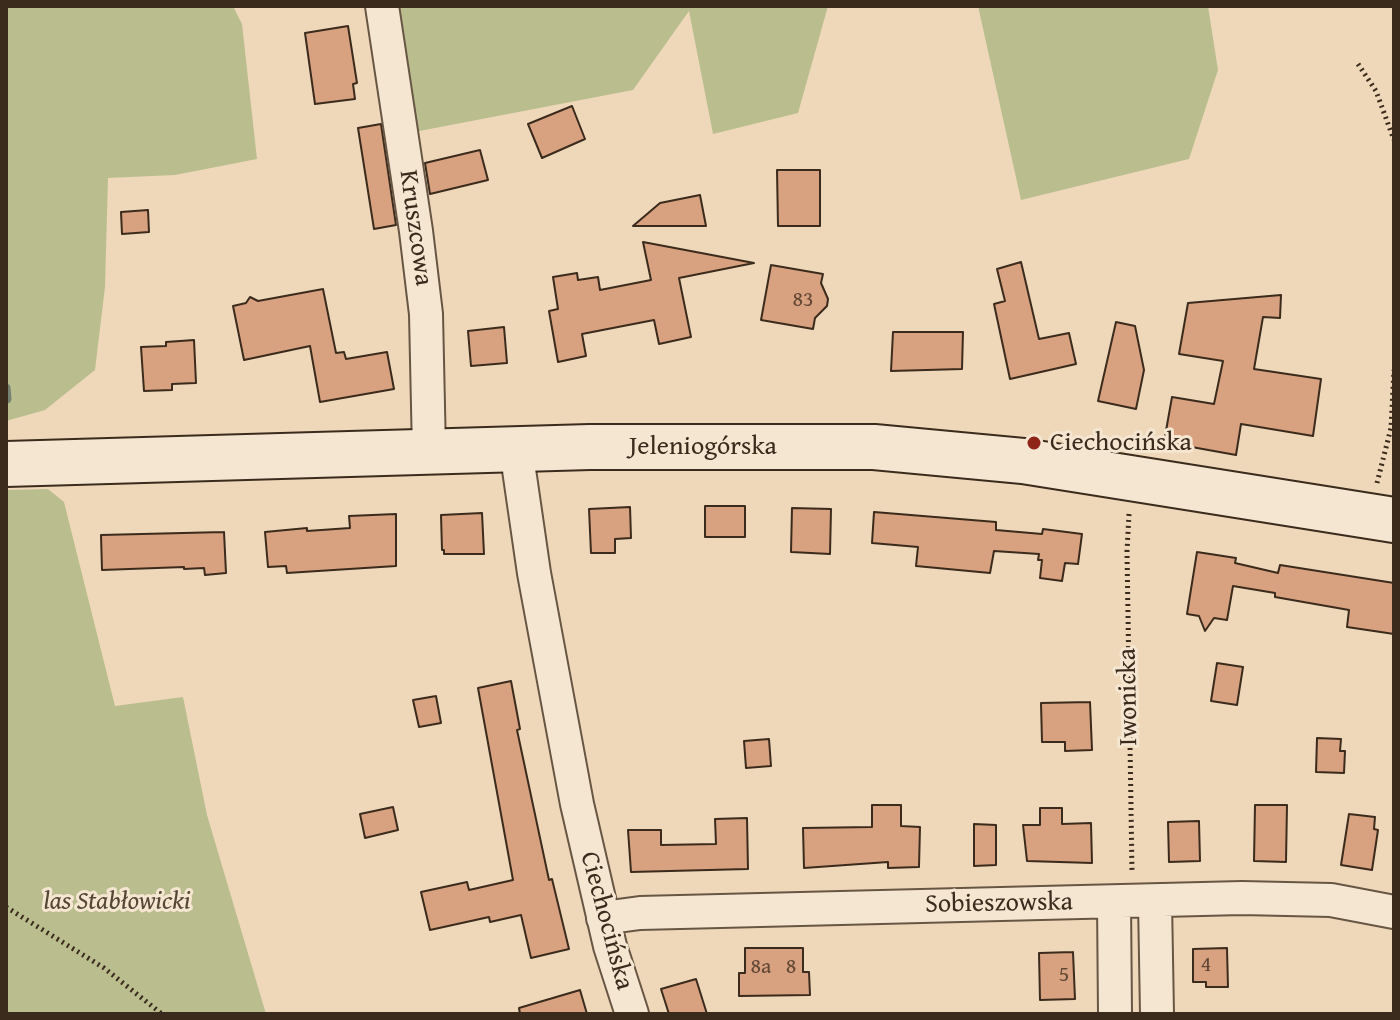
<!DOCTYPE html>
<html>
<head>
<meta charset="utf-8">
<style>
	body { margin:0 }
	#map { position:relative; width:1400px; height:1020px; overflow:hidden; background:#efd8b9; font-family:"Gentium Book Plus",serif }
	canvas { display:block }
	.frame { position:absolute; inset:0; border:8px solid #3b2b1d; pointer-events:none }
</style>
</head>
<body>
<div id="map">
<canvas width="1400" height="1020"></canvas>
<div class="frame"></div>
</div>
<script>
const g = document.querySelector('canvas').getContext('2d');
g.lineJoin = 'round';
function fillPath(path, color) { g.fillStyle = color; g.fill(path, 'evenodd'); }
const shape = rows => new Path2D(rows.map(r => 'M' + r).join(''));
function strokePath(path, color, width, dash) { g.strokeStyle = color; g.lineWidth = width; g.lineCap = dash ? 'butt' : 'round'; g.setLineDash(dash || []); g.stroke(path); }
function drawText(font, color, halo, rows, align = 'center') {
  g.font = font + ' "Gentium Book Plus",serif'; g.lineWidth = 6; g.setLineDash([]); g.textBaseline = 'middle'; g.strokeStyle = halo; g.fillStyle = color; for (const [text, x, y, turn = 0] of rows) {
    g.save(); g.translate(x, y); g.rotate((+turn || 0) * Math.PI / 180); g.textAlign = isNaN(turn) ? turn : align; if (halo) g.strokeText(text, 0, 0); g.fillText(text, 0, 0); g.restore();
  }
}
fillPath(shape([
	[6,6,233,6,242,24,257,159,175,175,108,178,105,287,95,370,45,410,6,421],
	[397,6,828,6,798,113,713,134,689,11,633,90,409,133],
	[978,6,1208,6,1218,70,1189,159,1021,200],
	[48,489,64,502,115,706,183,697,207,815,266,1014,6,1014,6,490]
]), '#babe8f');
strokePath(shape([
	[6,388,7,399]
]), '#758171', 9);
const building = shape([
	[348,26,357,83,353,84,355,99,315,104,305,33,348,26],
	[572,106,585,139,542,158,528,124,572,106],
	[381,124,396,225,374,229,358,128,381,124],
	[480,150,488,180,430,194,425,163,480,150],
	[777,170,820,170,820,226,778,226,777,170],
	[700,195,706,226,633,226,660,203,700,195],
	[148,210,149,232,122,234,121,212,148,210],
	[643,242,754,263,679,278,691,337,659,344,654,320,582,334,586,356,558,362,549,311,558,309,553,277,577,273,578,280,598,277,600,290,651,280,643,242],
	[1021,262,1039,339,1069,333,1076,364,1010,379,994,304,1005,301,997,269,1021,262],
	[771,265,823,274,821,283,828,299,827,306,815,318,813,329,761,320,771,265],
	[323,289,336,353,344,352,346,359,387,352,394,389,320,402,310,346,244,360,233,306,246,303,250,297,258,301,323,289],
	[1281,295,1280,318,1263,317,1254,369,1321,379,1313,436,1241,424,1236,455,1164,442,1172,397,1214,404,1223,361,1179,354,1188,303,1281,295],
	[1116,322,1135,326,1144,370,1136,409,1098,401,1116,322],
	[504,327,507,363,471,366,468,331,504,327],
	[893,332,963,332,962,369,891,371,893,332],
	[194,340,196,383,172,384,172,390,144,391,141,347,166,346,166,342,194,340],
	[705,506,745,506,745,537,705,537,705,506],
	[630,507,631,538,615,539,615,553,591,553,589,509,630,507],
	[792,508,831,509,830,554,791,552,792,508],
	[874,512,996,522,996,530,1042,534,1043,529,1082,534,1078,564,1065,563,1062,581,1040,578,1042,560,1038,560,1039,554,994,551,990,573,916,566,918,547,872,543,874,512],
	[482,513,484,554,444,554,444,550,442,550,441,515,482,513],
	[396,514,396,566,287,573,286,566,268,567,265,532,307,528,307,531,350,528,349,516,396,514],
	[224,532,226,573,205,575,204,568,184,569,184,567,102,570,101,535,224,532],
	[1197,552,1236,558,1235,563,1278,573,1280,565,1394,583,1394,634,1347,627,1349,610,1275,597,1275,593,1233,586,1227,620,1214,618,1205,631,1199,616,1187,614,1197,552],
	[1217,663,1243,667,1237,705,1211,701,1217,663],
	[511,681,520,729,517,730,549,880,552,879,569,949,531,958,521,915,490,922,489,917,430,930,421,892,467,882,469,890,513,880,478,688,511,681],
	[436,696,441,723,419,727,413,700,436,696],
	[1090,702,1092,750,1065,751,1065,742,1042,742,1041,703,1090,702],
	[1317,738,1341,739,1340,751,1345,751,1344,773,1316,772,1317,738],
	[769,739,771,766,746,768,744,741,769,739],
	[872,805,901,805,901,826,920,827,919,867,888,868,888,862,804,868,803,828,872,827,872,805],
	[1255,805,1287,805,1286,862,1254,861,1255,805],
	[393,807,398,830,365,838,360,814,393,807],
	[1040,808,1062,808,1062,824,1091,823,1092,863,1027,861,1023,825,1040,825,1040,808],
	[1349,814,1375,817,1374,829,1378,830,1372,870,1341,865,1349,814],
	[747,818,748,869,631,872,628,830,661,830,661,845,716,844,715,819,747,818],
	[1199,821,1200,861,1169,862,1168,822,1199,821],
	[974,824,996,825,996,865,974,866,974,824],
	[745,948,803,948,803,972,809,972,810,995,739,996,739,973,745,973,745,948],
	[1227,948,1228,987,1206,987,1206,982,1193,982,1193,949,1227,948],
	[1073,952,1075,999,1040,1000,1039,953,1073,952],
	[696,979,707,1014,669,1014,661,989,696,979],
	[580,990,587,1014,520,1014,519,1008,580,990]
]);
fillPath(building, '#d8a17f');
strokePath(building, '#3b2b1d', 2);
const street = shape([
	[382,6,416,231,426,314,429,452],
	[516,449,534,573,577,804,610,946,632,1014],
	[1155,901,1157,1014],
	[1114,902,1115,1014],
	[603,918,640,913,1242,898,1331,900,1394,912]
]);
const secondary = shape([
	[6,464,590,447,874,447,1023,461,1394,520]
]);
strokePath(street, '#685644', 36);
strokePath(secondary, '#3b2b1d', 48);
strokePath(shape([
	[1358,64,1376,91,1394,140],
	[1377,483,1391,428,1394,370],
	[1129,514,1127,551,1132,872],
	[6,907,104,968,162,1014]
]), '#3b2b1d', 5, [2, 4]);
strokePath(street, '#f5e6d2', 32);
strokePath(secondary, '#f5e6d2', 44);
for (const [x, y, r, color] of [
	[1034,443,8,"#8f2418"]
]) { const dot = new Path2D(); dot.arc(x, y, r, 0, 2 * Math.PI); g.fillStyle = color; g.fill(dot); strokePath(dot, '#f5e6d2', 3); }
drawText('22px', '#624836', null, [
	["83",803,300],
	["4",1206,965],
	["8a",761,967],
	["8",791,967],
	["5",1064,975]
]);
drawText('26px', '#3b2b1d', '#f5e6d2', [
	["Kruszcowa",415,228,82],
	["Jeleniogórska",703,447],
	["Iwonicka",1129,697,-91],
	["Sobieszowska",999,904,-1],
	["Ciechocińska",606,921,75]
]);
drawText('26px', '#3b2b1d', '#f5e6d2', [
	["Ciechocińska",1050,443]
], 'left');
drawText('italic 26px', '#544834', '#f5e6d2', [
	["las Stabłowicki",117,902]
]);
</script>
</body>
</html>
